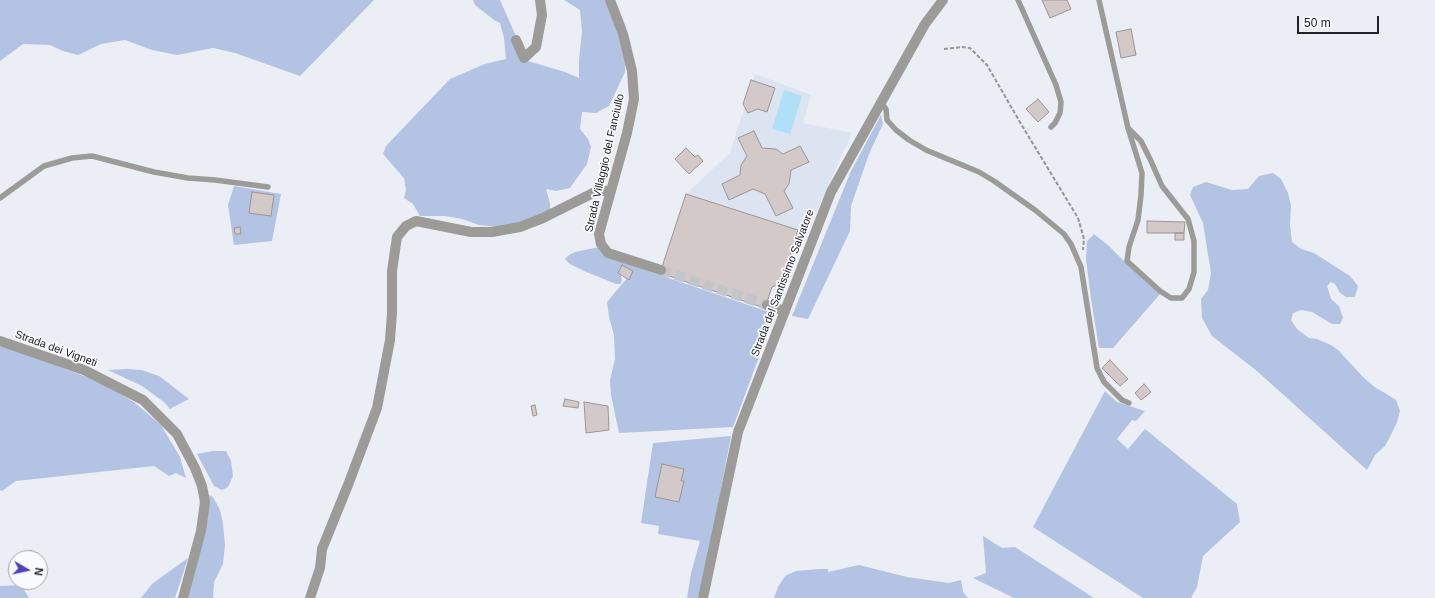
<!DOCTYPE html>
<html>
<head>
<meta charset="utf-8">
<style>
	body { margin:0 }
	#map { position:relative; width:1435px; height:598px; overflow:hidden; background:#ebeef5; font-family:Arial,sans-serif }
	canvas { display:block }
	.north { position:absolute; left:8px; top:550px; width:40px; height:40px; box-sizing:border-box; background:#fafbfe; border:1px solid #a3a4a7; border-radius:50%; rotate:99deg; font-size:11px; font-weight:700; line-height:16px; text-align:center; color:#212225 }
	.north::after { content:''; display:block; margin:auto; width:14px; height:18px; background:#4e43ba; clip-path:polygon(50% 0,100% 100%,50% 72%,0 100%) }
	.scale { position:absolute; left:1297px; top:16px; width:82px; height:18px; box-sizing:border-box; border:2px solid #212225; border-top:0; padding-left:5px; font-size:12px; line-height:14px; white-space:nowrap; color:#212225; -webkit-text-stroke:3px #fafbfe; paint-order:stroke }
</style>
</head>
<body>
<div id="map">
<canvas width="1435" height="598"></canvas>
<div class="north">N</div>
<div class="scale">50 m</div>
</div>
<script>
const g = document.querySelector('canvas').getContext('2d');
g.lineJoin = 'round';
function fillPath(path, color) { g.fillStyle = color; g.fill(path, 'evenodd'); }
const shape = rows => new Path2D(rows.map(r => 'M' + r).join(''));
function strokePath(path, color, width, dash) { g.strokeStyle = color; g.lineWidth = width; g.lineCap = dash ? 'butt' : 'round'; g.setLineDash(dash || []); g.stroke(path); }
function drawText(font, color, halo, rows, align = 'center') {
  g.font = font + ' Arial,sans-serif'; g.lineWidth = 3.5; g.setLineDash([]); g.textBaseline = 'middle'; g.strokeStyle = halo; g.fillStyle = color; for (const [text, x, y, turn = 0] of rows) {
    g.save(); g.translate(x, y); g.rotate((+turn || 0) * Math.PI / 180); g.textAlign = isNaN(turn) ? turn : align; if (halo) g.strokeText(text, 0, 0); g.fillText(text, 0, 0); g.restore();
  }
}
fillPath(shape([
	[755,74,811,95,803,123,852,133,804,239,795,241,782,283,772,287,765,308,660,273,686,194,730,153]
]), '#dce3f1');
fillPath(shape([
	[0,0,374,0,300,76,235,53,213,48,177,55,152,50,125,40,101,44,78,55,63,51,50,45,23,44,0,61],
	[473,0,500,0,515,34,521,59,565,72,579,78,579,60,582,31,580,10,564,0,606,0,626,52,625,72,609,106,596,113,582,112,580,129,588,139,591,147,587,164,570,188,556,191,546,189,550,203,550,212,525,225,496,227,479,225,462,219,445,216,420,216,413,204,404,198,406,190,404,178,383,154,386,146,450,79,485,64,506,59,504,38,500,23,494,20,475,5],
	[881,115,883,124,869,154,851,206,850,231,808,319,792,316,851,171],
	[1273,173,1281,179,1288,193,1291,206,1290,225,1292,242,1301,249,1314,253,1350,276,1358,286,1355,297,1346,297,1340,293,1335,284,1331,282,1327,286,1331,299,1339,306,1343,318,1340,324,1332,324,1312,312,1301,310,1293,313,1291,320,1297,329,1309,338,1317,339,1331,345,1338,350,1364,378,1376,388,1385,393,1396,400,1400,411,1397,422,1390,437,1385,446,1375,455,1367,470,1257,371,1212,336,1202,318,1201,299,1208,290,1211,273,1203,223,1190,195,1193,187,1206,182,1232,190,1248,189,1259,176],
	[234,186,281,194,272,241,234,245,228,205],
	[1094,234,1109,246,1128,265,1161,293,1113,348,1099,348,1091,299,1086,259,1087,241],
	[599,247,636,267,775,314,733,427,619,433,611,395,610,380,615,359,614,335,609,317,607,302,633,271,627,268,620,269,622,281,620,284,616,284,584,271,570,264,565,259,569,255,575,252],
	[2,345,105,384,135,403,161,425,180,457,186,478,176,473,169,476,154,466,16,481,2,491,0,490,0,347],
	[127,369,142,370,159,376,189,399,170,409,164,402,142,386,108,370],
	[1105,391,1117,402,1145,411,1136,421,1132,420,1117,439,1128,449,1145,429,1237,504,1240,522,1203,556,1197,587,1191,598,1143,598,1033,527],
	[731,436,700,598,687,598,691,573,700,541,658,534,659,526,641,523,653,443],
	[213,451,226,451,231,461,233,476,228,487,222,490,214,486,197,454],
	[207,494,213,497,220,510,223,524,225,545,223,564,214,582,213,598,185,598],
	[983,536,1002,548,1015,547,1094,598,1014,598,973,578,986,573],
	[188,558,175,598,141,598,152,584],
	[859,565,907,577,949,583,961,580,963,592,968,598,774,598,778,587,785,576,796,571,820,569,828,569,828,572],
	[21,585,29,598,0,598,0,586]
]), '#b2c3e3');
fillPath(shape([
	[784,90,802,96,790,134,772,129]
]), '#b0dff8');
const building = shape([
	[1042,0,1067,0,1071,9,1050,18,1042,0],
	[1131,29,1136,55,1121,58,1116,32,1131,29],
	[751,80,775,88,767,112,758,109,748,113,743,104,751,80],
	[1038,99,1049,112,1038,122,1026,109,1038,99],
	[754,131,762,148,776,149,783,154,800,146,809,162,791,170,789,184,784,191,793,208,776,216,765,194,753,189,729,200,722,184,740,175,741,165,747,156,738,138,754,131],
	[686,148,695,157,698,155,703,161,689,174,675,159,686,148],
	[252,192,274,195,271,216,249,213,252,192],
	[686,194,798,230,782,283,772,287,765,308,660,273,686,194],
	[1147,221,1185,222,1184,233,1147,233,1147,221],
	[240,227,241,234,235,234,234,228,240,227],
	[1175,233,1184,233,1184,240,1175,240,1175,233],
	[622,265,633,271,629,280,618,273,622,265],
	[1110,360,1128,379,1120,386,1102,368,1110,360],
	[1144,384,1151,392,1141,400,1135,393,1144,384],
	[565,399,579,402,578,408,563,406,565,399],
	[584,402,608,406,609,430,586,433,584,402],
	[535,405,537,415,533,416,531,406,535,405],
	[662,464,684,469,681,481,684,481,679,502,655,497,662,464]
]);
fillPath(building, '#d2c9c8');
strokePath(building, '#9e9594', 1);
strokePath(shape([
	[661,270,767,305]
]), '#c3c5cb', 10, [10, 5]);
strokePath(shape([
	[944,49,962,47,970,48,987,65,1021,124,1078,218,1084,239,1083,250]
]), '#93969b', 2, [4, 2]);
strokePath(shape([
	[1018,0,1056,85,1061,102,1060,113,1055,123,1051,127],
	[1099,0,1128,128,1142,173,1141,195,1138,220,1129,247,1127,261,1160,291,1171,298,1182,298,1189,289,1194,272,1194,241,1188,219,1162,186,1150,159,1141,141,1128,128],
	[881,102,886,109,887,120,896,130,909,140,926,150,979,172,994,181,1035,210,1064,234,1071,244,1081,267,1097,368,1104,382,1122,400,1129,403],
	[0,198,44,166,72,158,92,156,154,172,188,178,215,180,268,187]
]), '#9d9b98', 5.5);
strokePath(shape([
	[610,0,623,34,632,71,634,99,627,133,599,234,601,244,608,253,661,270],
	[516,40,524,58,536,47,542,15,540,0],
	[767,305,785,311],
	[0,341,84,370,143,400,177,434,195,468,202,486,205,502,201,531,183,598],
	[310,598,320,568,322,549,348,485,377,408,390,340,392,313,392,271,397,237,406,226,416,221,471,232,492,232,520,227,543,218,597,191,611,191]
]), '#9d9b98', 10);
strokePath(shape([
	[703,598,738,432,831,192,925,24,943,0]
]), '#9d9b98', 10);
drawText('11px', '#212225', '#fafbfe', [
	["Strada Villaggio del Fanciullo",605,163,-77],
	["Strada del Santissimo Salvatore",783,283,-69],
	["Strada dei Vigneti",56,349,20]
]);
</script>
</body>
</html>
